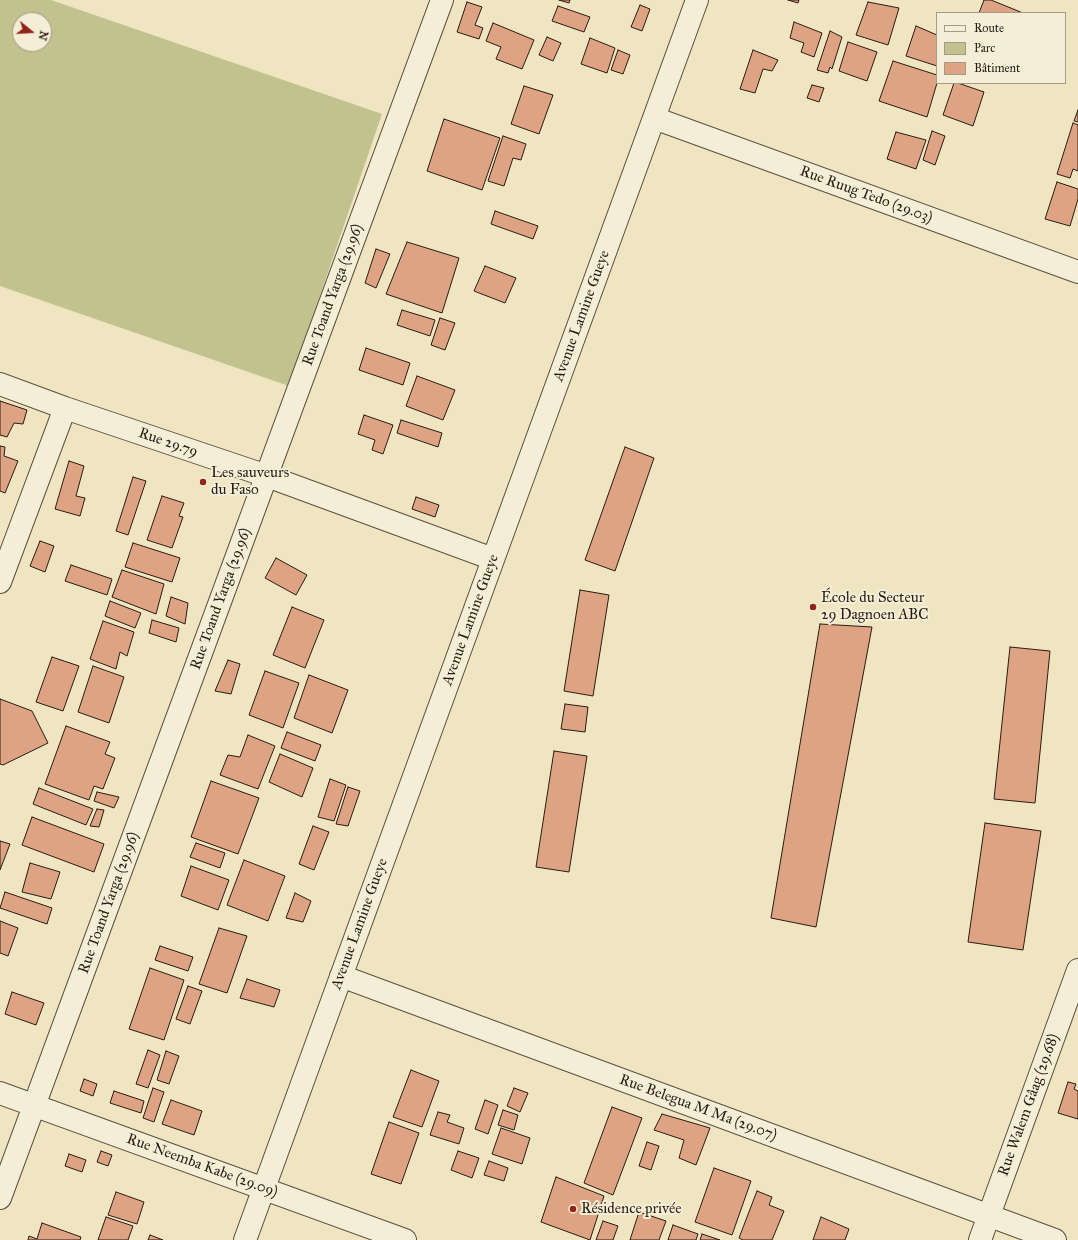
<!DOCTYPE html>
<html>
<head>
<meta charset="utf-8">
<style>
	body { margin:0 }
	#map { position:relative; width:1078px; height:1240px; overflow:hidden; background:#f0e5c1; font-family:"IM FELL Great Primer",serif }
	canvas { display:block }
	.legend { position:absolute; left:936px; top:12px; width:130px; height:72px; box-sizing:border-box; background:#f5eed7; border:1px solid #a39a89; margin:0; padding:5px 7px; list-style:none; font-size:12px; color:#291b14 }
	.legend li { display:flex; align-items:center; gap:8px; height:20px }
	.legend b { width:20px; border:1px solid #a39a89 }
	.north { position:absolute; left:12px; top:12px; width:40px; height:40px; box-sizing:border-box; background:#f5eed7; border:1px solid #a39a89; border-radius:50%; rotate:108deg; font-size:11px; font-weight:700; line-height:16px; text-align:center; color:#291b14 }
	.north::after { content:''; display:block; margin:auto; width:14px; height:18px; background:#8f2418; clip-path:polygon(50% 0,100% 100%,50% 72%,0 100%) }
</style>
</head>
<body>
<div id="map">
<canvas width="1078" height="1240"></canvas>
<ul class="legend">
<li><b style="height:5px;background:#f5eed7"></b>Route</li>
<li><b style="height:11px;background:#c1c28e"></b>Parc</li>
<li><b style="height:11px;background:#dea383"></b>Bâtiment</li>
</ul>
<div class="north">N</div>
</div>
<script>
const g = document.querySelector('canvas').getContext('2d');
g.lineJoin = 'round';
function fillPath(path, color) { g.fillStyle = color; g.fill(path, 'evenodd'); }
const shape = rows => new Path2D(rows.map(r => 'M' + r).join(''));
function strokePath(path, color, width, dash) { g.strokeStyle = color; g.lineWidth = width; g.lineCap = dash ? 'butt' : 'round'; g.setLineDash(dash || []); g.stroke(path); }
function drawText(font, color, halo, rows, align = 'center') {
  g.font = font + ' "IM FELL Great Primer",serif'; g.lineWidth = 4; g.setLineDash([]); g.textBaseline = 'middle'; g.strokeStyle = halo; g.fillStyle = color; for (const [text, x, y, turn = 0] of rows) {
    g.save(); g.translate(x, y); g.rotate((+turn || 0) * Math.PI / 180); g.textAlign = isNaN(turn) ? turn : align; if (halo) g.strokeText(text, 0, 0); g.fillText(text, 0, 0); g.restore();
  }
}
fillPath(shape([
	[0,0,51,0,382,114,289,386,0,286],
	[20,20,44,20,44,44,20,44]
]), '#c1c28e');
const building = shape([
	[559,0,570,0,569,3,559,0],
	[788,0,799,0,798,3,788,0],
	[984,0,991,0,1023,13,979,13,984,0],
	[467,2,482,7,475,25,483,28,479,39,457,32,467,2],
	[868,2,899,8,888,45,856,35,868,2],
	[640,5,650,9,642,31,631,27,640,5],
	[558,6,590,17,584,32,552,21,558,6],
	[794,22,822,33,814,57,801,52,804,43,790,38,794,22],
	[493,23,534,40,522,69,496,59,501,47,486,41,493,23],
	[916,26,937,35,937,66,906,56,916,26],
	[830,31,842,37,832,69,830,67,828,73,817,70,830,31],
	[547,37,561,43,553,61,539,55,547,37],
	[590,38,615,48,607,73,581,64,590,38],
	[848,42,877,52,867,81,839,71,848,42],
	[618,50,630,55,623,74,611,70,618,50],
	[753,50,778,60,772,71,763,69,755,93,740,89,753,50],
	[893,61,937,75,937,83,927,117,879,101,893,61],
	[954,83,958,83,984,92,973,126,943,115,954,83],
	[812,85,824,88,819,102,807,98,812,85],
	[524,86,553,95,539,134,511,124,524,86],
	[1078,110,1078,122,1074,121,1078,110],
	[444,119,500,138,482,190,427,171,444,119],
	[1073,123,1078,125,1078,171,1073,169,1070,178,1057,174,1073,123],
	[932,131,945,136,935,165,923,160,932,131],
	[896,132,926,140,916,169,887,159,896,132],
	[503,136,526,144,521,160,513,158,504,186,488,181,503,136],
	[1057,182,1078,189,1078,199,1070,226,1045,219,1057,182],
	[495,211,538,226,533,239,491,224,495,211],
	[407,242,459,258,442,313,386,294,407,242],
	[376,249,390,254,376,288,365,283,376,249],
	[485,266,516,278,505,303,474,291,485,266],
	[402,310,435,320,430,336,397,325,402,310],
	[440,318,455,323,445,350,431,345,440,318],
	[366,348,410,363,403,385,359,370,366,348],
	[417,376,455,390,443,420,406,406,417,376],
	[0,401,27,410,23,424,14,423,7,437,0,435,0,401],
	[364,415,393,425,383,454,372,450,375,440,358,434,364,415],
	[401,420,442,433,438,447,397,433,401,420],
	[0,446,5,447,4,456,18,461,5,493,0,491,0,446],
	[625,447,654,458,615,571,585,560,625,447],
	[69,461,84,466,76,496,85,498,80,516,55,509,69,461],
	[133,477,146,481,128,535,116,531,133,477],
	[162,496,184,503,179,516,183,517,172,548,147,540,162,496],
	[416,497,439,505,435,517,412,509,416,497],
	[40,541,54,546,45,572,30,566,40,541],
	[133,543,180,558,172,582,125,567,133,543],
	[276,558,307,575,296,595,265,578,276,558],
	[71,565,112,579,107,595,65,581,71,565],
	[122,570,164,584,156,614,112,597,122,570],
	[580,590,609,595,593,696,564,691,580,590],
	[171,597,188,603,185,624,166,616,171,597],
	[110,601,141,613,135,628,105,616,110,601],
	[292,607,324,620,305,668,273,655,292,607],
	[152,620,179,628,176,642,149,633,152,620],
	[103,621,134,632,127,656,120,652,116,669,90,659,103,621],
	[820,624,872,627,816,927,771,918,820,624],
	[1010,647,1050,651,1035,803,994,799,1010,647],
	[52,657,79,666,63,711,36,702,52,657],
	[228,660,240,664,231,694,215,691,228,660],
	[93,666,124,677,109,723,78,712,93,666],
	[265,671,299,683,283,728,249,715,265,671],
	[309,675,348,690,332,733,294,718,309,675],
	[0,699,32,711,48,743,3,765,0,764,0,699],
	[565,704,588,707,585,732,561,729,565,704],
	[66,726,110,742,105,754,115,758,103,789,94,786,89,800,45,784,66,726],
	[287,732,321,745,315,761,281,748,287,732],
	[248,735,275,746,258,789,220,775,228,755,240,757,248,735],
	[554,751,587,756,569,872,536,867,554,751],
	[280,754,313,768,302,797,269,782,280,754],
	[330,779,346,785,334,821,318,817,330,779],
	[211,781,259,798,238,854,191,837,211,781],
	[348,787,360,791,348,826,336,824,348,787],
	[39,788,93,809,86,825,33,804,39,788],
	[97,792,119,797,114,808,94,801,97,792],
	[97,809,104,810,99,827,90,826,97,809],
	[32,817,104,844,94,872,22,845,32,817],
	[985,823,1041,831,1023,950,968,942,985,823],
	[313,826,329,832,314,870,299,864,313,826],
	[0,841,10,844,0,870,0,841],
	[196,843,225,853,220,868,190,857,196,843],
	[244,860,285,876,268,921,227,905,244,860],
	[30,863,60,872,51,899,22,892,30,863],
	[191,866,229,880,218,910,181,896,191,866],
	[5,892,52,908,47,924,0,908,5,892],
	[295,893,311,901,303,922,286,918,295,893],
	[0,921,18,928,8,956,0,953,0,921],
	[219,928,247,936,227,993,199,984,219,928],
	[160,946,193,957,188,971,155,960,160,946],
	[150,968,184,980,164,1040,129,1029,150,968],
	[247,979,280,990,274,1007,240,998,247,979],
	[188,986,202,991,190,1024,176,1019,188,986],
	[12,992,44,1003,36,1025,5,1014,12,992],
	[148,1050,160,1055,148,1088,136,1084,148,1050],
	[166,1051,179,1056,169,1084,157,1080,166,1051],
	[411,1070,439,1081,422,1127,393,1117,411,1070],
	[84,1079,97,1084,93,1096,80,1091,84,1079],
	[1068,1082,1076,1084,1074,1089,1078,1091,1078,1119,1058,1113,1068,1082],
	[153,1088,164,1092,154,1122,143,1118,153,1088],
	[514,1088,528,1093,520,1112,507,1106,514,1088],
	[114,1091,144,1101,141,1113,110,1103,114,1091],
	[171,1100,202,1111,194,1135,162,1124,171,1100],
	[485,1100,498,1105,488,1134,475,1129,485,1100],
	[612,1107,642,1118,613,1195,584,1183,612,1107],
	[503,1110,518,1115,514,1130,498,1125,503,1110],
	[438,1112,450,1115,447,1122,464,1128,459,1144,430,1135,438,1112],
	[662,1114,710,1128,696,1165,679,1158,684,1140,654,1130,662,1114],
	[389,1122,419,1133,401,1184,371,1174,389,1122],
	[501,1128,530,1138,522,1164,492,1154,501,1128],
	[647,1142,659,1146,651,1170,639,1166,647,1142],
	[101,1151,112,1155,108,1166,97,1162,101,1151],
	[458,1151,479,1158,472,1178,451,1170,458,1151],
	[69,1154,86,1160,82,1172,65,1166,69,1154],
	[489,1161,508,1168,504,1181,484,1175,489,1161],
	[714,1168,751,1181,732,1235,695,1222,714,1168],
	[556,1177,604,1196,590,1240,541,1222,556,1177],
	[757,1191,772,1197,769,1205,784,1211,772,1240,743,1240,739,1238,757,1191],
	[116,1192,144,1202,137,1224,108,1215,116,1192],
	[639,1212,666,1221,659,1240,630,1240,639,1212],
	[106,1217,133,1226,128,1240,98,1240,106,1217],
	[821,1217,849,1229,845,1240,813,1240,821,1217],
	[603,1221,618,1226,613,1240,596,1240,603,1221],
	[42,1223,81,1237,80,1240,28,1240,29,1236,37,1239,42,1223],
	[673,1225,698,1234,696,1240,668,1240,673,1225],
	[702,1234,720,1240,700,1240,702,1234],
	[150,1235,163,1240,148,1240,150,1235]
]);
fillPath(building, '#dea383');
strokePath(building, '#291b14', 1);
const minor = shape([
	[654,118,1078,272],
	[0,384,65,408,267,476,493,559],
	[0,582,65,408],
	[341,976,1055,1240],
	[0,1093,405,1240],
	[0,1198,442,0],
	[245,1240,697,0],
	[980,1240,1078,970]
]);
strokePath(minor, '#5b4e3f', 24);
strokePath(minor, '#f5eed7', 22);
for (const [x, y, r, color] of [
	[203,482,4,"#8f2418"],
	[813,607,4,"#8f2418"],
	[573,1209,4,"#8f2418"]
]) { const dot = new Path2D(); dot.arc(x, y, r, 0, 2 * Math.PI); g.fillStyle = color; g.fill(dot); strokePath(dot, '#f5eed7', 1.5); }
drawText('15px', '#291b14', '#f5eed7', [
	["Rue Ruug Tedo (29.03)",866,195,20],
	["Rue Toand Yarga (29.96)",333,295,-70],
	["Avenue Lamine Gueye",582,316,-70],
	["Rue 29.79",168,443,19],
	["Rue Toand Yarga (29.96)",221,599,-70],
	["Avenue Lamine Gueye",471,620,-70],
	["Rue Toand Yarga (29.96)",109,903,-70],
	["Avenue Lamine Gueye",360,924,-70],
	["Rue Walem Gâag (29.68)",1029,1105,-70],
	["Rue Belegua M Ma (29.07)",698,1108,20],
	["Rue Neemba Kabe (29.09)",202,1166,20]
]);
drawText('15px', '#291b14', '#f5eed7', [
	["Les sauveurs",211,473],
	["du Faso",211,490],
	["École du Secteur",821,598],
	["29 Dagnoen ABC",821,615],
	["Résidence privée",581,1209]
], 'left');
</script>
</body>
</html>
